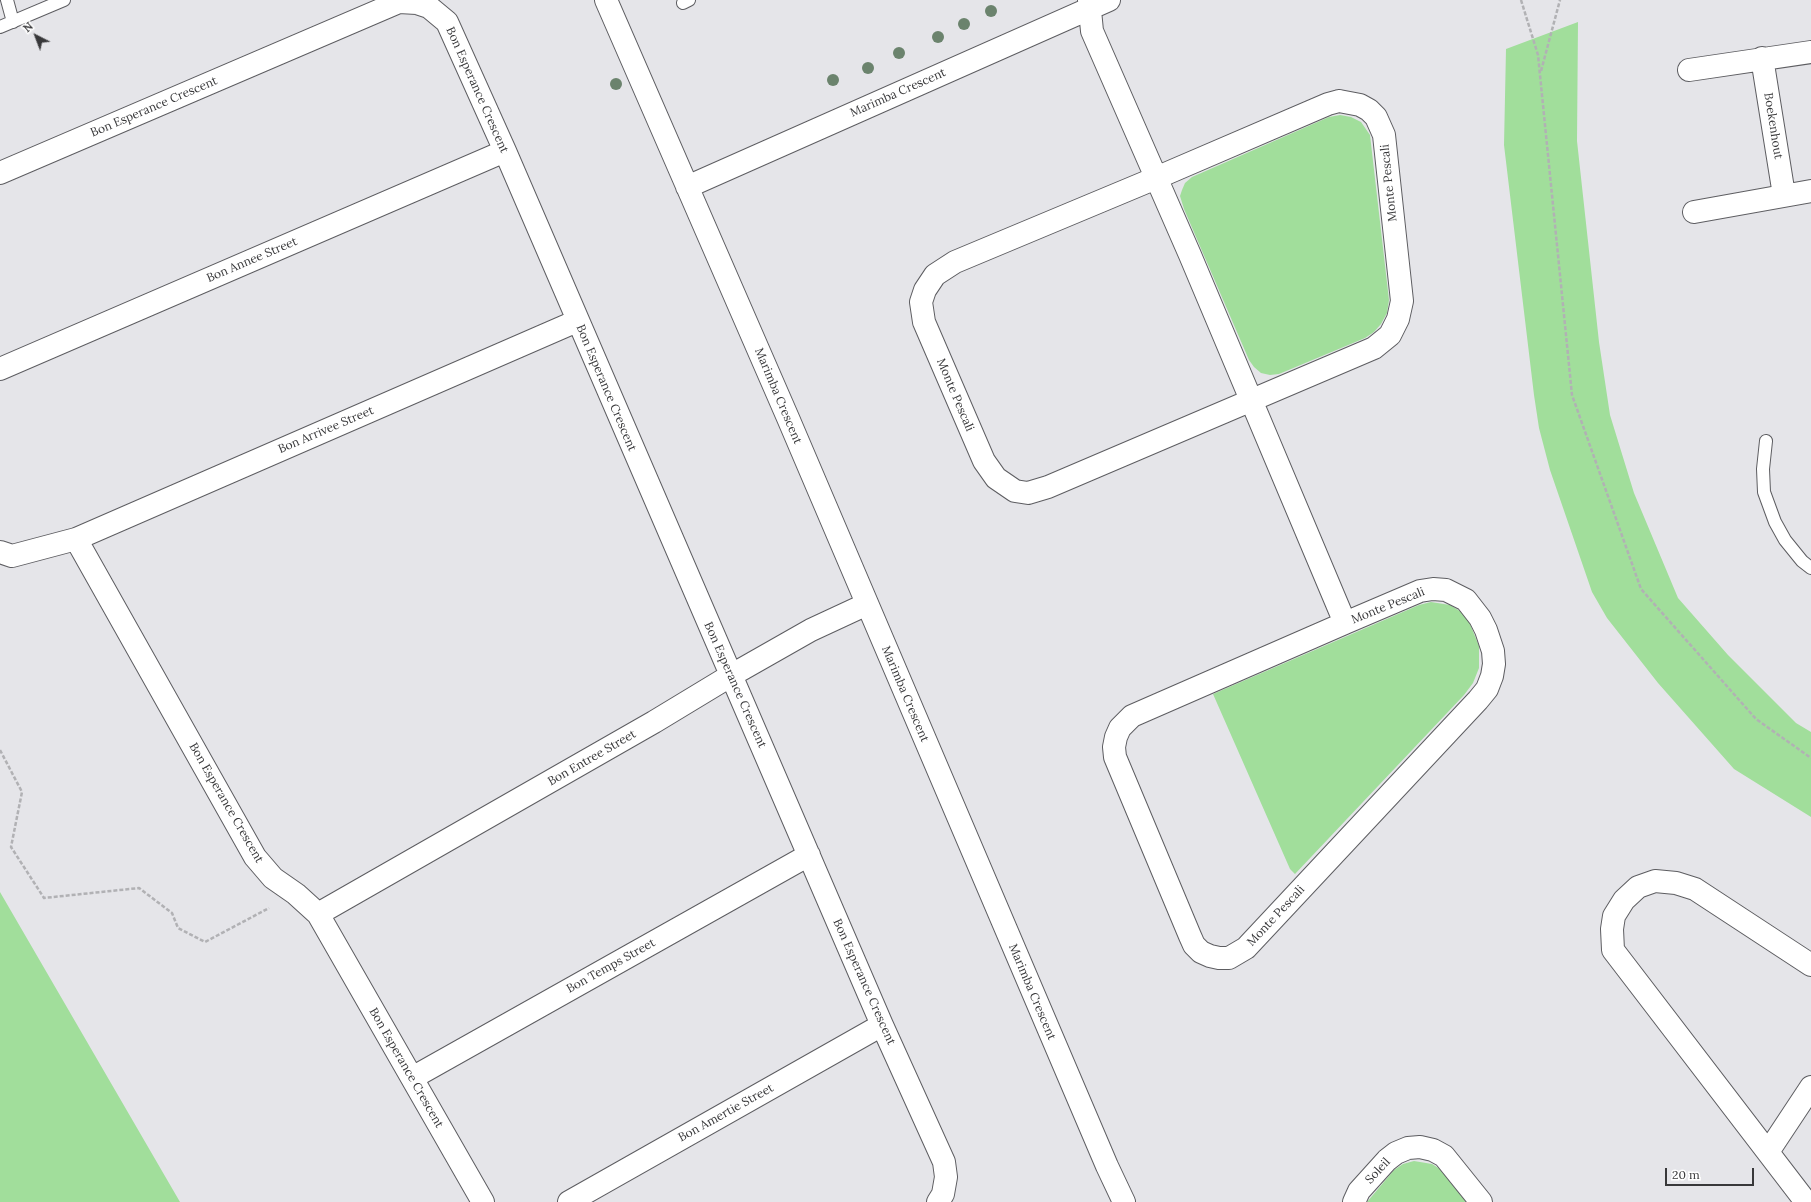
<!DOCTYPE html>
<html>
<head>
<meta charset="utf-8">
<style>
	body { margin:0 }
	#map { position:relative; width:1811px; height:1202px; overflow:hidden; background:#e5e5e9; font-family:Lora,serif }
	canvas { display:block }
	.north { position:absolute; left:16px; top:16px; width:40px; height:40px; -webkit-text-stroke:3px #fff; paint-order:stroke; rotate:318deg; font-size:11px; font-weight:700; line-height:16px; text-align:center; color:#38383a }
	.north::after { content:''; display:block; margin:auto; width:14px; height:18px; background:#38383a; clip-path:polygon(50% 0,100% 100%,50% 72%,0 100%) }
	.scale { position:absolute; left:1665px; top:1168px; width:89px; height:18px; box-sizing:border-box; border:2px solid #38383a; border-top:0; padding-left:5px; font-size:12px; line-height:14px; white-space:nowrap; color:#38383a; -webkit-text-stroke:3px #fff; paint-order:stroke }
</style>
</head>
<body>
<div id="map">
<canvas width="1811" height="1202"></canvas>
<div class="north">N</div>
<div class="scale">20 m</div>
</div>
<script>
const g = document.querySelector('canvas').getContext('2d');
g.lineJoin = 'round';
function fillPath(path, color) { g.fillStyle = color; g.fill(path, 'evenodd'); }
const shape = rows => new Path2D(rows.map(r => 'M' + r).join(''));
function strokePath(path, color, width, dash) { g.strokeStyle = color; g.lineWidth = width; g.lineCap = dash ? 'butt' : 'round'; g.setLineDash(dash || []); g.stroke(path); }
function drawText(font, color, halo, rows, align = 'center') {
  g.font = font + ' Lora,serif'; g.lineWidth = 3.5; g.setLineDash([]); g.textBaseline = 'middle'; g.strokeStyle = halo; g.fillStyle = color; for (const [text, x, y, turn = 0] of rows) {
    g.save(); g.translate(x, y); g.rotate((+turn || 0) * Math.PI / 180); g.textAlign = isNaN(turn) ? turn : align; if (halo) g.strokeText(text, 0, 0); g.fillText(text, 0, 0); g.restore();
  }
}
fillPath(shape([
	[1578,22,1577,141,1599,342,1610,415,1634,493,1678,598,1728,655,1796,723,1811,732,1811,817,1734,769,1658,683,1607,618,1592,592,1550,470,1539,428,1534,395,1504,145,1506,49],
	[1340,115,1351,117,1361,122,1370,135,1389,300,1387,313,1381,324,1374,332,1365,338,1279,374,1270,375,1261,373,1254,367,1249,360,1184,209,1180,196,1182,190,1185,183,1192,177,1329,117],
	[1431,602,1450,605,1463,613,1468,619,1479,646,1479,668,1473,683,1464,695,1295,874,1290,869,1213,694,1419,605],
	[0,892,180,1202,0,1202],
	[1414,1161,1432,1164,1440,1169,1466,1202,1367,1202,1394,1170,1403,1164]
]), '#a1de9b');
const lane = shape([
	[7,0,13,22],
	[683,3,689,0],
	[0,27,64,0],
	[1766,441,1763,469,1764,492,1775,522,1785,540,1802,561,1811,568]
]);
const street = shape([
	[606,0,788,418,1107,1166,1124,1202],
	[1089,0,1092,31,1190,255,1345,623,1132,716,1120,728,1116,737,1114,747,1115,757,1190,936,1194,945,1201,952,1210,956,1219,958,1229,958,1246,948,1478,700,1487,689,1492,676,1494,664,1493,651,1486,630,1480,618,1466,600,1446,590,1433,589,1420,591,1345,623],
	[1762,58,1784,195],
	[1689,70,1811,52],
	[1339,101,1360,105,1369,110,1376,117,1384,135,1402,301,1398,319,1390,335,1374,348,1048,487,1028,493,1015,491,996,478,984,461,924,322,921,302,925,290,935,275,955,262,1156,178,1328,104,1339,101],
	[0,173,399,2,417,3,429,7,447,22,505,151,882,1025,944,1162,946,1177,943,1194,938,1202],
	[687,187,1109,0],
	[1694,212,1811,191],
	[0,369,505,151],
	[76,539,255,857,273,878,296,894,318,914,483,1202],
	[0,552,12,556,76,539,577,321],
	[318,914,654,722,730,676,811,630,867,604],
	[412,1078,809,855],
	[1768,1152,1811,1087],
	[569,1202,882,1025],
	[1354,1202,1359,1191,1387,1160,1396,1153,1408,1148,1420,1147,1433,1150,1444,1156,1481,1202],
	[1806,1202,1613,950,1612,929,1614,916,1624,900,1638,887,1655,881,1676,883,1695,889,1811,965]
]);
strokePath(lane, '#5d5d61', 14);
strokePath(street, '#5d5d61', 24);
strokePath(shape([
	[1521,0,1538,55,1572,395,1641,589,1756,719,1811,758],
	[1541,71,1560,0],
	[0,750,22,792,11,847,44,898,139,888,172,913,178,928,205,942,269,908]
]), '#b1b1b4', 2.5, [4, 2]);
strokePath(lane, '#fff', 12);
strokePath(street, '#fff', 22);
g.fillStyle = '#6b836d';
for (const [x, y] of [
	[991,11],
	[964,24],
	[938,37],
	[899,53],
	[868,68],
	[833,80],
	[616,84]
]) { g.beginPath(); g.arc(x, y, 6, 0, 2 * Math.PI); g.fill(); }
drawText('12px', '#38383a', '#fff', [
	["Bon Esperance Crescent",477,90,66],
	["Marimba Crescent",898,93,-24],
	["Bon Esperance Crescent",154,107,-23],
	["Boekenhout",1773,126,81],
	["Monte Pescali",1389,183,-96],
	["Bon Annee Street",252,260,-23],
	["Bon Esperance Crescent",606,388,67],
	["Monte Pescali",955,395,67],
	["Marimba Crescent",778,396,67],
	["Bon Arrivee Street",326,430,-23],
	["Monte Pescali",1388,606,-22],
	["Bon Esperance Crescent",735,685,66],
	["Marimba Crescent",905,694,67],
	["Bon Entree Street",592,758,-30],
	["Bon Esperance Crescent",226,803,60],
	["Monte Pescali",1276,916,-47],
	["Bon Temps Street",611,966,-29],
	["Bon Esperance Crescent",864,982,66],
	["Marimba Crescent",1032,992,67],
	["Bon Esperance Crescent",406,1068,60],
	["Bon Amertie Street",726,1113,-29],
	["Soleil",1378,1171,-47]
]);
</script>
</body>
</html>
